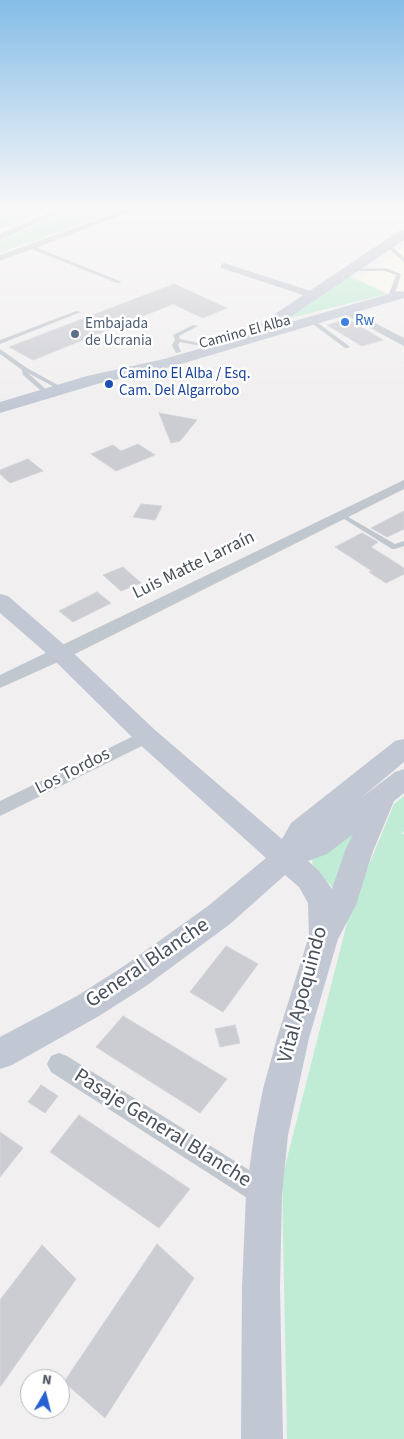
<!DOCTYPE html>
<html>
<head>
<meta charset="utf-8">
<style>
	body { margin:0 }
	#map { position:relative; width:404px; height:1439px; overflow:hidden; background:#f1efef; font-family:"Source Sans 3",sans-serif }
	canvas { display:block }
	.north { position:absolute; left:20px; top:1369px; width:50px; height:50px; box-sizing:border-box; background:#fff; border:1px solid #b6b9bd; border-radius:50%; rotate:8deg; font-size:14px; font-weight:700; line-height:20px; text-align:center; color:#48505a }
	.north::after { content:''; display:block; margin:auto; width:18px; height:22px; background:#2760d2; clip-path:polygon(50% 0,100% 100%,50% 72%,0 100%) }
</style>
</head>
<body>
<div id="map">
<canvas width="404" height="1439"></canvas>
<div class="north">N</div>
</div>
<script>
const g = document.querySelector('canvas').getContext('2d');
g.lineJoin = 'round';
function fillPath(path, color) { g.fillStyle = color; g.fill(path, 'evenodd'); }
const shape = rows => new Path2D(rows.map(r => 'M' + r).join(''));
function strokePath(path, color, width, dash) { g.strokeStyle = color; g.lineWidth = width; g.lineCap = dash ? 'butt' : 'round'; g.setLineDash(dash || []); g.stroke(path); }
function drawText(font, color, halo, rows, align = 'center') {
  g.font = font + ' "Source Sans 3",sans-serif'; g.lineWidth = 5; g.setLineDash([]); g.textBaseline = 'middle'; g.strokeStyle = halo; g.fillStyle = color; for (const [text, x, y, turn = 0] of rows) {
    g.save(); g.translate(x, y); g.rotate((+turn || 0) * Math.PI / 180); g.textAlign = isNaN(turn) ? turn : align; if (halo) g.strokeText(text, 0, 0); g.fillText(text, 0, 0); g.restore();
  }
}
fillPath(shape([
	[402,248,404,249,404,290,390,293,359,280]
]), '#faf7e9');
fillPath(shape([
	[0,206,52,206,0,229],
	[77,206,131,206,0,253,0,241],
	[349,276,387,294,282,320],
	[404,796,404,831,402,833,404,835,404,1439,287,1439,282,1178,350,911,394,804],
	[368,816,336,893,330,884,313,870,312,859]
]), '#c0ebd5');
const building = shape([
	[174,284,227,308,203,318,173,304,33,360,9,347,174,284],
	[348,319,383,340,362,346,327,325,348,319],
	[159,413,197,420,180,441,171,443,159,413],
	[138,444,155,455,116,471,91,454,113,445,121,451,138,444],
	[28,459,43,471,10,483,0,474,0,470,28,459],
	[141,504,162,506,155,520,133,517,141,504],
	[404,511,404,529,387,537,371,528,404,511],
	[362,533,378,542,371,547,404,568,404,574,386,583,369,572,372,571,335,547,362,533],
	[123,567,141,583,121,591,103,575,123,567],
	[97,592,111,603,73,622,59,611,97,592],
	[226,946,258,964,223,1012,190,992,226,946],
	[123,1016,227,1079,200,1113,96,1047,123,1016],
	[235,1025,240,1043,220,1047,215,1029,235,1025],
	[41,1085,58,1096,45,1113,28,1102,41,1085],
	[79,1115,190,1189,159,1228,50,1152,79,1115],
	[0,1132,23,1148,0,1177,0,1132],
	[157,1244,194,1278,105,1418,64,1382,157,1244],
	[42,1245,76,1279,0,1387,0,1300,42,1245]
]);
fillPath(building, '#cccdd3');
strokePath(building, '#d3d4d9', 1);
fillPath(shape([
	[386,244,390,244,404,258,404,262,386,246,386,244],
	[29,246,33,246,122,282,117,283,29,248,29,246],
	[386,268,401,274,394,297,391,299,388,297,396,275,385,271,350,271,348,270,350,269,386,268],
	[76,311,81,312,0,344,0,340,76,311],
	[310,320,314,320,349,346,349,348,345,348,310,322,310,320],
	[193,325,198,326,179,336,180,339,204,344,201,346,180,342,178,345,181,352,176,353,172,345,175,340,173,335,193,325],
	[0,349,27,368,65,389,60,390,28,373,51,394,46,395,23,375,22,370,0,354,0,349],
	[343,514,395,544,404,541,404,546,395,549,392,549,341,517,339,516,343,514]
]), '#c0c7cf');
fillPath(shape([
	[63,206,74,206,0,240,0,234,63,206],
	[135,206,147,206,0,261,0,255,135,206],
	[224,263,317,293,318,295,317,297,309,297,221,268,221,264,224,263],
	[346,308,404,338,404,346,342,313,341,311,346,308],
	[404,480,404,489,67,658,0,688,0,675,404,480],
	[146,730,152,731,155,736,152,741,0,816,0,801,146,730],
	[59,1053,67,1056,273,1185,277,1194,273,1203,264,1207,255,1203,51,1072,47,1064,51,1056,59,1053]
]), '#c0c7cf');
fillPath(shape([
	[404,230,404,240,277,326,399,291,404,292,404,298,174,366,97,384,0,413,0,402,87,376,164,359,261,331,257,327,260,324,399,231,404,230],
	[0,594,8,596,69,649,155,730,282,839,291,823,395,741,404,739,404,762,361,798,395,772,404,769,404,793,394,801,373,851,356,905,338,939,309,1038,288,1135,282,1194,280,1287,283,1439,241,1439,242,1287,246,1194,254,1135,263,1089,277,1038,309,936,308,903,299,887,285,875,230,924,146,986,99,1016,12,1065,0,1069,0,1037,77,996,124,966,208,906,266,858,137,742,53,659,0,613,0,594],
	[353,834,345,851,332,889,319,871,308,861,327,854,353,834]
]), '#c1c8d4');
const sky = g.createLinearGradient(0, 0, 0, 407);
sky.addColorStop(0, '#85bde7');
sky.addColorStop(0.51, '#f9f8f8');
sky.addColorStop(1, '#f9f8f800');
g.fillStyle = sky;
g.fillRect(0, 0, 404, 407);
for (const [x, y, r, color] of [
	[345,322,5,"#3f7fe0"],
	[75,334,5,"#5c6f8a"],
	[109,384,5,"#1a4fb4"]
]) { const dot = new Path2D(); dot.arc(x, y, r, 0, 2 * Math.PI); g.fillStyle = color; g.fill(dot); strokePath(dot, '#fff', 2); }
drawText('15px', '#366cbe', '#fff', [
	["Rw",355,322]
], 'left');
drawText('15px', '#4e5e75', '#fff', [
	["Embajada",85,325],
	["de Ucrania",85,342]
], 'left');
drawText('15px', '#48505a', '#fff', [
	["Camino El Alba",245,333,-15]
]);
drawText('15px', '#164399', '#fff', [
	["Camino El Alba / Esq.",119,375],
	["Cam. Del Algarrobo",119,392]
], 'left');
drawText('18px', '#48505a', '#fff', [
	["Luis Matte Larraín",194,566,-26],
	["Los Tordos",73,772,-27]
]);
drawText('21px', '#48505a', '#fff', [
	["General Blanche",148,964,-34],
	["Vital Apoquindo",304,995,-75],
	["Pasaje General Blanche",162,1129,32]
]);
</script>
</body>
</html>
